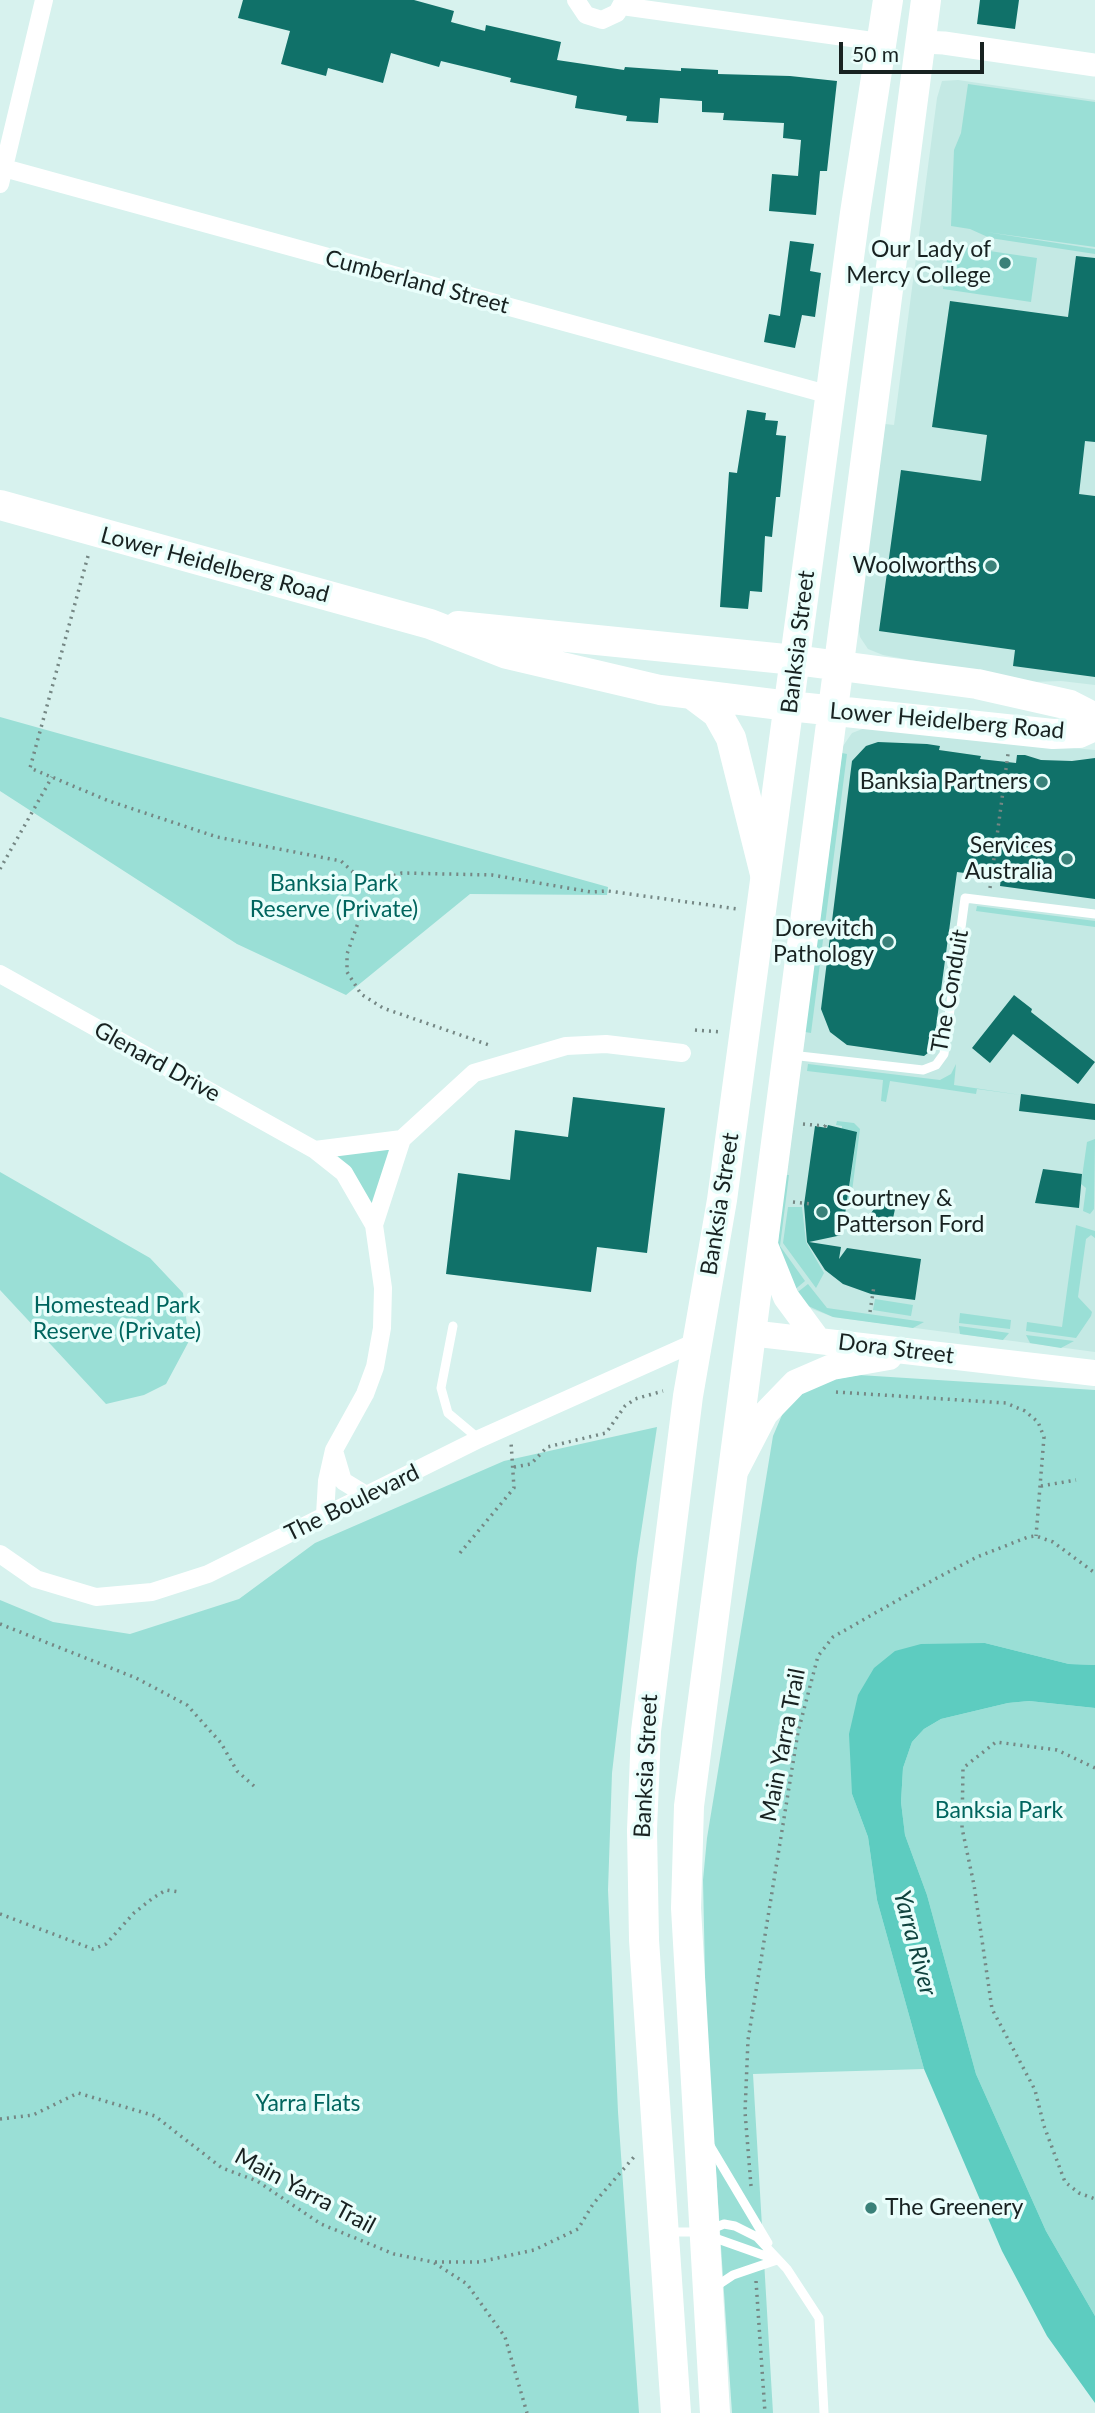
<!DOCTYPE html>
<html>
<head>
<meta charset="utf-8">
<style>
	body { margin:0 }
	#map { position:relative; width:1095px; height:2413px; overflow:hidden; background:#d7f2ee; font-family:Lato,sans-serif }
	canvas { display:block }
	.scale { position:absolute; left:839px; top:42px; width:145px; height:32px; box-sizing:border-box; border:4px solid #182221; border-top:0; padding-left:9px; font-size:21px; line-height:24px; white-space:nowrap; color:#182221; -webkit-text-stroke:5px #e9fefb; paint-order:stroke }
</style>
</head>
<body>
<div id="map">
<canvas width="1095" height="2413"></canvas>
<div class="scale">50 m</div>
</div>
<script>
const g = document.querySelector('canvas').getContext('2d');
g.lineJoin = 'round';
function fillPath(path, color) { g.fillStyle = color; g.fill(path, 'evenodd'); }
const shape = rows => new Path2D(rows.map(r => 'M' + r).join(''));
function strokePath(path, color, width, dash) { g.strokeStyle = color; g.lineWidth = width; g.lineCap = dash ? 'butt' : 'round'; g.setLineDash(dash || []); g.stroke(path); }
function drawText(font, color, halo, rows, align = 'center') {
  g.font = font + ' Lato,sans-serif'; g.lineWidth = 7; g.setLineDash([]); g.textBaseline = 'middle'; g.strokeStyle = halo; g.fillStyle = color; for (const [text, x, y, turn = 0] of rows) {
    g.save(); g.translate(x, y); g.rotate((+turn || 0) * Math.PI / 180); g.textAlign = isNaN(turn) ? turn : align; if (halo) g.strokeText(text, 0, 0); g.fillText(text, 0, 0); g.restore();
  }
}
fillPath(shape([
	[958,80,1095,100,1095,685,1061,681,1032,682,883,655,868,649,860,637,858,625,885,424,894,425,937,98,942,81],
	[865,728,1095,750,1095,1352,833,1317,812,1309,797,1298,777,1247,843,746,852,733]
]), '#c4e9e4');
fillPath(shape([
	[968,84,1095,102,1095,247,986,232,1095,249,1095,254,990,238,970,229,951,226,954,150,961,133],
	[949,245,1037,258,1031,302,943,289],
	[0,717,608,887,607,895,470,894,346,995,237,944,0,791],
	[842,753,847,754,811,1033,805,1032],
	[977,906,1095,921,1095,927,976,911],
	[808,1064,940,1080,951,1074,956,1064,954,1085,1021,1095,977,1089,976,1094,890,1081,886,1102,881,1101,883,1080,807,1071],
	[837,1121,854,1123,860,1129,850,1207,838,1206,847,1204,857,1133,842,1130,842,1126,836,1125],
	[1095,1139,1094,1209,1090,1214,1083,1211,1086,1188,1081,1184,1087,1142],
	[395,1145,374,1214,326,1153],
	[0,1172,150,1258,183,1293,189,1341,166,1384,144,1395,106,1404,0,1290],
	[785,1175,789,1175,780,1246,805,1281,792,1292,777,1253],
	[788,1207,802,1207,806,1242,824,1273,816,1288,783,1243],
	[1076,1225,1095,1231,1095,1238,1091,1235,1086,1239,1078,1297,1092,1312,1091,1316,1076,1338,1026,1331,1027,1322,1062,1327],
	[808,1284,827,1308,924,1322,913,1328,833,1317,806,1305,794,1295],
	[875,1299,913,1305,911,1316,873,1310],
	[960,1313,1011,1320,1010,1329,959,1323],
	[959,1327,959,1326,1009,1333,1003,1340,960,1334],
	[1026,1335,1074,1341,1061,1348,1030,1343],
	[859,1375,1095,1390,1095,1665,1069,1664,985,1643,852,1794,868,1837,877,1900,924,2069,753,2074,773,2413,732,2413,706,2021,703,1880,707,1838,773,1436,785,1408,796,1395,819,1382],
	[657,1427,637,1559,612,1773,608,1890,618,2112,639,2413,0,2413,0,1600,53,1622,130,1634,239,1599,315,1543,504,1461],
	[1029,1701,1095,1708,1095,2316,1046,2231,976,2074,927,1895,905,1835,901,1802,903,1768,912,1742,924,1729,941,1719,1008,1703]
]), '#9adfd6');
fillPath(shape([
	[985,1643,1069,1664,1095,1665,1095,1708,1029,1701,1008,1703,941,1719,924,1729,912,1742,903,1768,901,1802,905,1835,927,1895,976,2074,1046,2231,1095,2316,1095,2403,1047,2336,1002,2251,924,2069,877,1900,868,1837,852,1794,849,1734,858,1695,874,1668,895,1651,921,1644]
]), '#5dccc0');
fillPath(shape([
	[243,0,414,0,454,11,451,22,485,31,486,25,561,42,557,60,624,70,625,67,681,71,681,68,718,70,718,74,790,76,837,81,827,171,820,171,816,215,769,211,772,174,798,176,801,140,783,138,784,123,723,120,724,113,702,112,702,101,660,98,658,123,626,121,627,116,575,108,577,96,510,82,511,78,441,61,439,67,391,53,383,83,328,68,326,76,281,64,290,31,238,18],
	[980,0,1019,0,1015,29,977,24],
	[790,241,814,244,810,271,821,273,815,317,802,315,795,348,764,342,769,314,780,316],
	[1076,256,1095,258,1095,442,1085,441,1079,494,1095,496,1095,677,1013,666,1015,650,879,631,901,470,981,481,987,435,932,427,950,301,1068,317],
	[747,410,766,413,765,420,778,421,776,435,786,436,780,497,776,497,772,537,765,536,762,592,750,591,748,609,720,607,729,472,737,473],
	[878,742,927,744,940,746,939,750,981,756,980,759,1016,763,1017,755,1025,755,1041,760,1072,761,1095,758,1095,899,1000,886,1001,878,957,872,933,1049,924,1056,847,1045,830,1032,821,1009,852,761,866,746],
	[1014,995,1032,1009,1031,1012,1095,1062,1078,1084,1013,1034,990,1063,972,1048],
	[1021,1094,1095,1104,1095,1120,1019,1111],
	[573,1097,665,1108,647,1253,597,1247,591,1292,446,1274,458,1173,510,1180,515,1130,568,1137],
	[828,1125,857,1132,842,1235,809,1242,841,1247,839,1259,847,1248,921,1259,915,1300,871,1294,843,1284,825,1270,807,1242,804,1205,815,1126,827,1128],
	[1043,1169,1082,1174,1079,1208,1035,1203],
	[883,1202,895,1209,892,1223,858,1232,876,1206]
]), '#107169');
strokePath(shape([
	[88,556,30,768,109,801,217,837,341,861,366,884,369,892,347,954,347,972,361,994,383,1008,492,1046],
	[0,869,52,777],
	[367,884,402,873,492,875,591,892,608,891,738,909],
	[990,888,1008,754],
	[695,1030,721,1032],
	[803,1124,825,1126,825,1120],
	[793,1202,812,1204],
	[870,1312,874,1286],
	[836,1392,1006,1403,1025,1411,1038,1422,1044,1437,1036,1536],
	[514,1467,531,1464,547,1447,606,1433,625,1406,635,1399,663,1391],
	[1041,1486,1076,1480],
	[460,1553,514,1488,511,1442],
	[0,1624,136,1678,187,1705,221,1743,237,1771,254,1786],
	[1095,1768,1057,1750,996,1742,963,1768,962,1828,974,1885,992,2009,1035,2090,1044,2126,1065,2182,1079,2193,1095,2199],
	[0,1914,93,1949,106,1944,134,1913,153,1898,166,1890,179,1892],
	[0,2119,33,2115,78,2093,155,2116,222,2168,257,2181,321,2224,394,2254,433,2262,467,2284,505,2337,527,2413],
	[751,2186,745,2112,748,2040,798,1732,818,1656,833,1637,935,1579,977,1557,1028,1537,1036,1536,1053,1542,1095,1573],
	[435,2262,479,2262,534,2250,578,2229,593,2204,634,2157],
	[756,2281,765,2413]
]), '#758784', 3.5, [2, 5]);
strokePath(shape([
	[791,1055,923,1070,936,1065,944,1054,965,898,1095,914],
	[453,1326,441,1388,448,1413,479,1439],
	[709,2144,768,2243],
	[667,2232,704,2232,724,2224,735,2226,757,2237,787,2269,819,2318,824,2413],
	[712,2237,777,2260],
	[712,2289,733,2275,777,2260]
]), '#fff', 9);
strokePath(shape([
	[576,0,586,15,602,20,617,13,624,0],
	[622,6,880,42],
	[4,168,830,395],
	[0,184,44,0],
	[0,974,315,1150,344,1173,374,1225,383,1288,382,1328,375,1367,365,1394,334,1450,327,1481,325,1515],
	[315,1150,402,1139],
	[374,1225,402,1139,474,1073,566,1046,606,1044,682,1053],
	[335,1454,343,1481,366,1495],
	[0,1554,36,1579,96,1597,152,1592,208,1574,479,1439,698,1341]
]), '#fff', 18);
strokePath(shape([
	[921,42,944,43,1095,65]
]), '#fff', 23);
strokePath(shape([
	[763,1240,786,1297,817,1339],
	[750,1333,1095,1373],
	[737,1468,765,1414,795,1383,832,1367,889,1357]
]), '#fff', 26);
strokePath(shape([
	[0,505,430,624,507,654,660,690,789,706],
	[458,626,795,660],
	[693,695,717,713,731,738,765,874]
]), '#fff', 30);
strokePath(shape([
	[795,660,977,684,1070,705,1095,718],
	[789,706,1053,734,1079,733,1095,726],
	[676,2413,644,1940,642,1830,646,1731,688,1396,722,1200,855,213,888,0],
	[715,2413,686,1908,689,1806,926,0]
]), '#fff', 30);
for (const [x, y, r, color] of [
	[1005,263,7,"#3a8179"],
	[991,566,7,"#3a8179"],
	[1042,782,7,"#3a8179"],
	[1067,859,7,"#3a8179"],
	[888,942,7,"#3a8179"],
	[822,1212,7,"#3a8179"],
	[871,2208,7,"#3a8179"]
]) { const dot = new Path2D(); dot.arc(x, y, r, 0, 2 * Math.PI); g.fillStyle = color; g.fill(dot); strokePath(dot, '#e9fefb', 2.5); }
drawText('23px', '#182221', '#e9fefb', [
	["Our Lady of",991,250],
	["Mercy College",991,276],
	["Woolworths",977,566],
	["Banksia Partners",1028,782],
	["Services",1053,846],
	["Australia",1053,872],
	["Dorevitch",874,929],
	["Pathology",874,955],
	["Courtney &",836,1199,"left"],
	["Patterson Ford",836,1225,"left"],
	["The Greenery",885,2208,"left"]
], 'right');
drawText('23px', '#182221', '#e9fefb', [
	["Cumberland Street",417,282,15],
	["Lower Heidelberg Road",215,565,15],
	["Banksia Street",798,642,-83],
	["Lower Heidelberg Road",947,721,5],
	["The Conduit",950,991,-80],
	["Glenard Drive",157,1062,29],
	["Banksia Street",720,1204,-81],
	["Dora Street",896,1349,7],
	["The Boulevard",352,1503,-26],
	["Main Yarra Trail",783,1745,-79],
	["Banksia Street",646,1766,-87],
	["Main Yarra Trail",305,2191,28]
]);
drawText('23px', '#00655e', '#e9fefb', [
	["Banksia Park",334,884],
	["Reserve (Private)",334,910],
	["Homestead Park",117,1306],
	["Reserve (Private)",117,1332],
	["Banksia Park",999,1811],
	["Yarra Flats",308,2104]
]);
drawText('italic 24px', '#0f433e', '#e9fefb', [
	["Yarra River",915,1943,75]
]);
</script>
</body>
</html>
